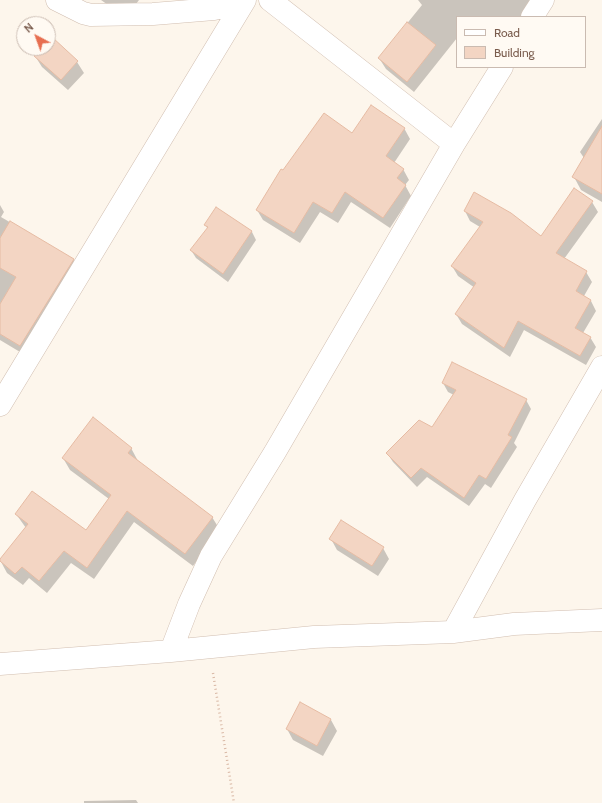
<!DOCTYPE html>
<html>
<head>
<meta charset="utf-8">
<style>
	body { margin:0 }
	#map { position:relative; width:602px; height:803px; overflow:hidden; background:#fdf6ec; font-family:Cabin,sans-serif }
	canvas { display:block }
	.legend { position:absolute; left:456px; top:16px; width:130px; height:52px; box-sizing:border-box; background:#fffaf3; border:1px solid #cabbb1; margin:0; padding:5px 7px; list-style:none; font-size:12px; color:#7a5c4d }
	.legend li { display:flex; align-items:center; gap:8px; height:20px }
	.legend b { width:20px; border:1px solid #cabbb1 }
	.north { position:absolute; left:16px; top:16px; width:40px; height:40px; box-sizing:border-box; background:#fffaf3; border:1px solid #cabbb1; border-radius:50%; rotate:319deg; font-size:11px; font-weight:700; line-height:16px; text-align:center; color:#7a5c4d }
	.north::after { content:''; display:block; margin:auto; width:14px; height:18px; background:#e76f51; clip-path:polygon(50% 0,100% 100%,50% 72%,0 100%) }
</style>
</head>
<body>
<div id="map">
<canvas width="602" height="803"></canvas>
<ul class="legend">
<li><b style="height:5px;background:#fff"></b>Road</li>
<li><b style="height:11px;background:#f3d5c3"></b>Building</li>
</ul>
<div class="north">N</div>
</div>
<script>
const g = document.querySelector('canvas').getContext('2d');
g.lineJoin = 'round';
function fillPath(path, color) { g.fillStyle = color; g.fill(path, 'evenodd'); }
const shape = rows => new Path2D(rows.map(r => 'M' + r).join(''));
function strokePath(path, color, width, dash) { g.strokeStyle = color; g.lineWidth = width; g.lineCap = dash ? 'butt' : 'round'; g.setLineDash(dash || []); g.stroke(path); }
fillPath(shape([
	[101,0,139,0,130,12,118,12],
	[418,0,539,0,528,17,457,17,457,38,414,92,386,69,379,58,422,5],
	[48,42,77,62,84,73,68,90,42,67,35,56,43,48,48,48],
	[602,119,602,202,581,190,574,177,584,158,580,152],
	[404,128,410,139,394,163,403,169,409,180,405,185,411,196,390,228,351,202,338,223,320,212,300,243,263,220,257,210,284,172,352,134],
	[592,202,598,212,564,259,586,272,592,282,584,296,591,301,596,311,583,333,590,337,596,347,586,365,524,330,510,357,462,324,456,314,475,288,458,276,452,266,480,227,470,221,465,211,541,237],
	[0,205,4,212,1,217,73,259,79,269,25,355,0,340],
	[216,208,252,232,256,240,228,282,196,258,191,250,208,229,205,225],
	[443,383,526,400,531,409,514,443,517,447,491,488,485,484,469,506,427,477,417,487,393,462,387,453,432,429,454,395,448,392],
	[131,448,138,461,137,462,212,517,220,530,193,566,134,522,94,579,71,563,47,593,29,578,23,585,7,573,0,560,26,528,16,514,86,531,109,499,70,470,63,458],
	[331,539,383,548,389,559,378,576,337,550],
	[300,703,331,720,337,731,323,756,293,740,287,729],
	[136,800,138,803,84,803,84,801]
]), '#0003');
const building = shape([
	[407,22,436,45,407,82,378,58,407,22],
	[52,37,78,61,61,80,34,56,42,48,48,48,48,41,52,37],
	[371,105,405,128,386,156,404,169,397,178,406,185,383,218,345,192,332,213,313,202,294,233,256,210,281,169,283,170,324,113,352,133,371,105],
	[602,126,602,194,572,177,602,126],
	[574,188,593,201,556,253,587,271,576,291,591,300,575,328,591,337,580,356,518,321,504,348,455,314,476,283,451,266,483,222,464,211,474,192,511,213,541,236,574,188],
	[216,207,252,231,223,274,190,250,208,227,204,225,216,207],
	[10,221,74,259,20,346,0,334,0,304,16,277,0,268,0,238,10,221],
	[452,362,527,399,508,435,512,437,486,479,479,475,464,498,421,468,411,478,386,453,419,420,432,427,456,390,442,383,452,362],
	[93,417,132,448,128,453,213,517,185,554,127,511,87,568,64,551,39,581,22,567,15,574,0,561,0,559,28,524,15,514,32,491,86,530,111,495,62,458,93,417],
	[341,520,384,547,372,566,329,539,341,520],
	[300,702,331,719,317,746,286,729,300,702]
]);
fillPath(building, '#f3d5c3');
strokePath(building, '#e6bba3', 1);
const minor = shape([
	[57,0,83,13,91,15,153,14,214,9,243,3],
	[270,0,454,144],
	[532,17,543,0],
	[0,405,245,0],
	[453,632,525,500,602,367],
	[171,651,189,604,211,556,275,452,454,144,502,67],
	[0,664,171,651,314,637,453,632,514,624,602,620]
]);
strokePath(minor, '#d1beb0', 23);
strokePath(shape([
	[213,673,234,803]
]), '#d9b8a5', 2.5, [1, 3]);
strokePath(minor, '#fff', 22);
</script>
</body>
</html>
